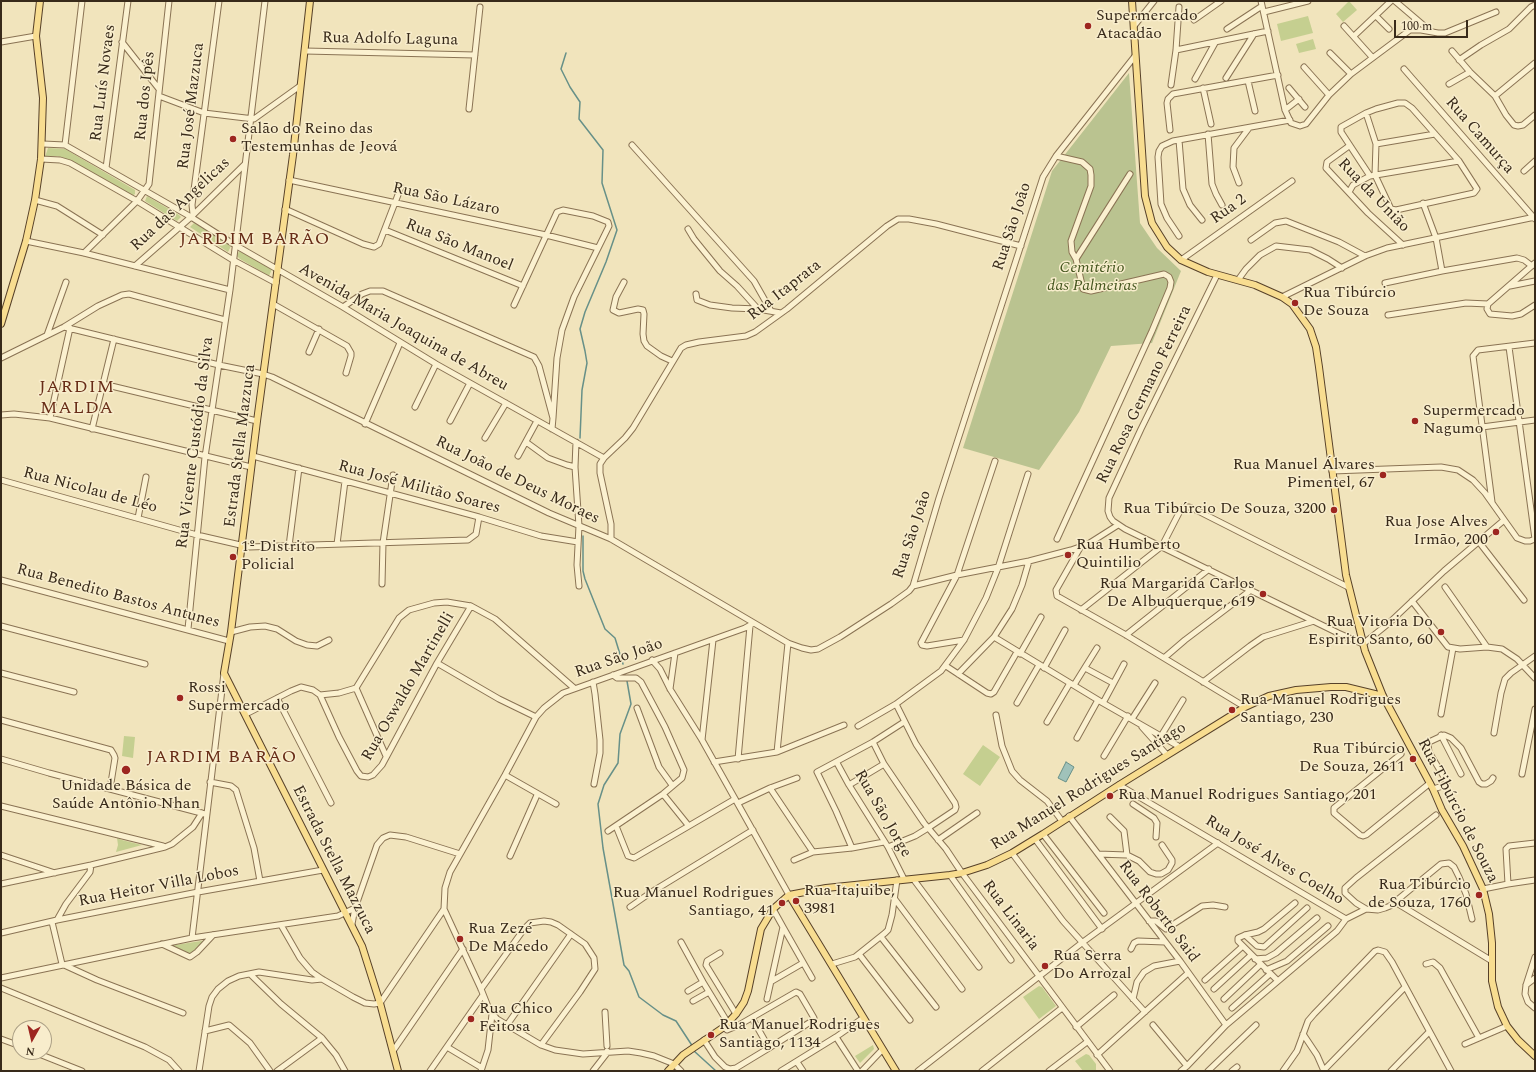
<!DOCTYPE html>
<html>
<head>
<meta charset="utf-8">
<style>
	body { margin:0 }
	#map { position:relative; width:1536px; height:1072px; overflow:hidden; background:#f1e4bc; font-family:Spectral,serif }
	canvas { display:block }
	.frame { position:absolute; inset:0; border:2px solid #382a1a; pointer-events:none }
	.north { position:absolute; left:12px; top:1020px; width:40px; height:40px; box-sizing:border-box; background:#f8edcc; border:1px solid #ab9f85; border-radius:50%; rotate:188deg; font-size:11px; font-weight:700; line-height:16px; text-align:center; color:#382a1a }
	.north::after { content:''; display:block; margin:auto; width:14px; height:18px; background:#9d2620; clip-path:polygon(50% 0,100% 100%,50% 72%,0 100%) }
	.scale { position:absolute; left:1394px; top:20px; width:74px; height:18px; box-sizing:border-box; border:2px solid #382a1a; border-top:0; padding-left:5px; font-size:12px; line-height:14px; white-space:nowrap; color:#382a1a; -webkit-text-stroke:3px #f8edcc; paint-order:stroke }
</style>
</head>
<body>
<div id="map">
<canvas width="1536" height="1072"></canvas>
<div class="frame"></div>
<div class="north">N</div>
<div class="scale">100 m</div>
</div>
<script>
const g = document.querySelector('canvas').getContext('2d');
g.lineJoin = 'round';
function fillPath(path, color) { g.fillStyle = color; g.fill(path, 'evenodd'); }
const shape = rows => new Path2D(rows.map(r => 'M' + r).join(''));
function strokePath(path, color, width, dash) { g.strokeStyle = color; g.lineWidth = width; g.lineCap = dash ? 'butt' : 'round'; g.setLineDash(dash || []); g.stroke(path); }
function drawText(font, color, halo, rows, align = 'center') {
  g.font = font + ' Spectral,serif'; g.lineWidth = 3; g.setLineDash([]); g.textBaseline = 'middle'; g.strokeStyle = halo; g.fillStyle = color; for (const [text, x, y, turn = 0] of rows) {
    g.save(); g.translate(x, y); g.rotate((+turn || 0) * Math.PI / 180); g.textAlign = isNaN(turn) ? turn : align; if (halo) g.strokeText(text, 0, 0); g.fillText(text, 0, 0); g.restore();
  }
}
fillPath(shape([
	[1349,1,1357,10,1343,22,1336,14],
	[1308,16,1313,33,1281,41,1277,24],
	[1313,39,1316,49,1299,53,1296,44],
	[48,148,65,149,135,190,135,194,132,196,64,158,57,156,45,157],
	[147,196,179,215,181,217,177,221,145,201],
	[194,223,231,246,228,252,190,227],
	[239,251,272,269,269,276,240,259,237,256],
	[124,736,135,737,133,758,122,756],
	[983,745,1000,757,980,786,963,774],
	[117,838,122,840,142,845,116,852,118,845],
	[207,940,189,955,169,946],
	[1039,986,1042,987,1056,1006,1039,1019,1023,997],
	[873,1045,874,1049,860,1063,855,1056],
	[1086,1054,1089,1055,1096,1064,1096,1071,1083,1071,1075,1061]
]), '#c5cf90');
fillPath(shape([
	[1129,73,1140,223,1157,248,1181,271,1152,343,1111,346,1079,412,1039,470,963,448,1052,171]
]), '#bac390');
const water = shape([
	[1066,762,1074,767,1066,782,1058,778,1066,762]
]);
fillPath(water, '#a0c2ba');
strokePath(water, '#679088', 1);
strokePath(shape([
	[566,53,561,69,570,87,580,102,579,119,603,150,602,183,617,230,606,262,585,312,580,329,585,351,587,363,582,390,580,438],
	[583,536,583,571,585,579,605,629,615,638,623,664],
	[627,681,631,704,620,734,618,763,604,785,598,804,603,848,624,965,629,971,639,997,663,1015,676,1021,693,1047],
	[694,1051,716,1071]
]), '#679088', 1.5);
const minor = shape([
	[1261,1,1285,110,1291,123,1300,126,1306,124,1329,95,1351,74,1410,30,1415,19],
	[1395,1,1429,30],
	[1264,12,1308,1],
	[1376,16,1389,29],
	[1194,20,1221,1],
	[1134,26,1154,1],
	[1344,26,1372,57],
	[1227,29,1262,6],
	[1410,30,1421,30,1438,33,1445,33,1496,12],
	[1354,36,1391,1],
	[1,42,36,36],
	[122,42,159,89],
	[1176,50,1268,31],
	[305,51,475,55],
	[1452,51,1470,72,1495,96,1506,115,1514,125,1518,126,1523,125,1535,115],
	[1330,53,1351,74],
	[1459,60,1481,45,1509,29,1531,7,1535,5],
	[1304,67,1329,95],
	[1404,69,1535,219],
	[1226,78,1254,34],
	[1195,79,1215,43],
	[1248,81,1255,111],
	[1449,84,1470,72],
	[1171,85,1176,50,1179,7],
	[1203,88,1211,124],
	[1289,88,1305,107],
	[159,96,204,113,254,119,300,86],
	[1495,96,1535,63],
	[469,109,480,7],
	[1285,110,1299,99],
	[1366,113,1376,144,1375,175,1391,209,1396,210,1474,193,1477,189,1459,161,1412,108,1405,103,1398,103,1376,109,1366,113,1341,127,1341,132,1370,176],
	[1170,130,1167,103,1168,99,1173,94,1278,75],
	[1208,134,1212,184,1216,194,1222,205],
	[1179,140,1183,189,1190,205,1202,220],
	[43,144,65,145,191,217,235,245,343,307,436,364,604,458],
	[1376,144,1435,134],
	[65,145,82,1],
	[632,145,754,281,771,311],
	[1349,146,1327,162,1326,168,1368,213,1403,245],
	[1056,156,1082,162,1090,169,1091,175,1091,186,1071,241,1072,252,1076,259,1083,289,1091,291,1164,274,1169,277,1171,282,1170,288,1152,331,1057,539],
	[41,159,60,160,70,163,137,201,233,260,276,283],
	[106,168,128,1],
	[1524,171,1535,161],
	[289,180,546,235,598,248],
	[1239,183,1233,167,1234,148,1249,128],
	[1349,192,1353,185,1370,176,1459,161],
	[35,200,57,206,103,235],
	[1423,203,1436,238,1442,271,1517,258,1524,260,1532,266],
	[285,209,363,244,374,247,379,244,401,187],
	[193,214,192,205,219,1],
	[688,229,694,239,720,271,737,286,758,309,781,313],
	[385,230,523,286],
	[1179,236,1167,218,1161,204,1158,157,1159,151,1162,146,1173,141,1290,120],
	[1251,240,1275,223,1286,221,1339,242,1365,256],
	[26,241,84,253,230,290],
	[84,253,137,201,149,184,169,1],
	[1076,259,1130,174],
	[1181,260,1292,181],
	[1535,263,1488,304,1487,309,1490,314,1512,316,1521,314,1535,305],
	[135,266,191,217,245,164],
	[1217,275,1141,429,1109,498,1108,511,1110,517,1113,521,1125,529,1338,633,1363,644,1389,623,1444,571,1503,521],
	[1238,280,1246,269,1260,255,1276,246,1310,250,1328,259,1342,268],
	[624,282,616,297,613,310,619,313,638,309,643,310,644,314,643,334,644,341,647,346,661,356,672,361],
	[1385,283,1442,271],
	[1510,286,1535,281],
	[696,294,697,300,710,305,732,308,758,309],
	[1282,297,1365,256,1387,248,1535,217],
	[273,304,347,346,351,353,351,356,346,373],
	[514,305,557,212,563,210,593,216,608,222,609,226,574,297,562,330,557,358,553,418],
	[343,307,362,294,370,291,383,291,534,357,539,366,553,418,552,429],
	[1388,315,1466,303,1488,304],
	[64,327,219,365,263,374,272,377,549,513,611,539,754,623],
	[47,335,66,282],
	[1509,347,1535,539],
	[309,352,319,329],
	[1,358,64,327,98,306,122,295,129,294,225,320],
	[103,384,257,421],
	[415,407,436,364],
	[1,415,14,414,50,418,251,467],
	[50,418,70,328],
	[450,421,470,383],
	[365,424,400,343],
	[1482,427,1535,420],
	[92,429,114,339],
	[485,438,506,403],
	[526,442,548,458,567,465,575,467],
	[576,442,575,467,579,526,577,565,579,586],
	[253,456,479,517,541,536,578,542],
	[518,456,537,421],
	[1332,471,1441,467,1458,470,1473,480,1485,493,1517,538,1525,541,1530,541,1535,539],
	[1,480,197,535,249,547,468,540,476,534,479,517],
	[1492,502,1473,356,1478,350,1535,343],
	[138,518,146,477],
	[611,539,611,524,600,473,600,464,604,458,625,438,633,428,681,348,686,345,699,342,746,336,755,332,787,309,887,226,898,219,909,219,936,224,1021,246],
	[1479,542,1524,600],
	[337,544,345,481],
	[289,546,299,468],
	[1081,546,1056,590,1057,596,1126,635,1245,707],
	[1029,561,1022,585,1012,609,994,637,1103,703,1180,747],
	[1,580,229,641],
	[382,584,383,543,393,475],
	[913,586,957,575,1029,561,1071,550,1088,544,1118,525],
	[1445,587,1487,647],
	[1412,601,1448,647,1460,649,1487,647,1502,649,1517,659,1535,678],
	[1081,610,1162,546,1180,511,1184,507,1189,507,1196,510,1348,587],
	[1,626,145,664],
	[188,629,205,457,230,290,265,1],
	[231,632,250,627,265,626,277,629,296,641,307,645,317,646,329,640],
	[1126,635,1209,569],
	[964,640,927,646,922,645,921,643,957,575,995,461],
	[1020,654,1041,617],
	[1164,658,1185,640,1251,590],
	[652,660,660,669,670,689,702,740,789,895],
	[437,663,499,699,536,717],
	[946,666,987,693,991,694,994,692,1017,652],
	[1044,668,1065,630],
	[1085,668,1113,683],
	[1,673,74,692],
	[958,674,994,637],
	[593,682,595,694,600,740,600,753,594,784],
	[1203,682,1250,646,1263,637,1314,621],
	[1074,685,1097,648],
	[356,688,386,756],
	[670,689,675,653],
	[320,695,339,737,357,771,361,776,368,777,373,775,382,765,437,663,471,606],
	[277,698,331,803],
	[1017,703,1039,665],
	[1103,703,1124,664],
	[637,708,659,767,672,785],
	[246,714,291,691,301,687,313,690,320,695,339,693,356,688,399,618,409,610,434,603,447,602,471,606,495,619,574,688],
	[1441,714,1453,648],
	[996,715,1002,746,1012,771,1020,780,1047,801,1062,821],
	[1132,719,1155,683],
	[1,720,111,750,114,755,115,758,110,789],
	[1047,722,1070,683],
	[858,726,896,704,941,671,964,640,986,598,998,568,1028,474],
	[1142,727,1167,755],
	[1494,733,1501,693,1505,679,1511,673,1535,656],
	[1441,735,1461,774],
	[1161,736,1183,700],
	[1077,738,1098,700],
	[702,740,713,640],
	[873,742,884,764,924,823,946,849,962,873,1110,1071],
	[777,752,788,643],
	[1401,754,1334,808,1334,813,1360,835,1363,836,1366,835,1430,783],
	[1104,756,1128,716],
	[1,759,49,773,205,814],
	[738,759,750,626],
	[714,762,777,752,844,725],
	[837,763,849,785,888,847,904,879],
	[1522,774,1535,709],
	[505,775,556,804],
	[210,782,231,786,236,790,254,848,260,881],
	[849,785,884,764],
	[1119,785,1346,919,1337,931,1226,1025,1187,1066,1181,1071],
	[770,788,813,852],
	[1433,789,1443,786,1447,782,1429,752,1428,745,1429,742,1444,735,1451,738,1461,748,1479,782,1482,784,1486,784,1491,781,1493,778],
	[663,794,688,825],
	[738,803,770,788,797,778],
	[1133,804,1154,818,1157,823,1156,837],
	[1,806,163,846],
	[1436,815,1356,878,1345,888,1345,893,1356,903,1366,909,1378,910,1385,908,1390,906,1441,864,1449,863,1454,867,1459,877,1466,894,1472,919],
	[1069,816,1180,961,1226,1025],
	[1110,817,1124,831,1127,855],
	[616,826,628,856,634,858,735,799],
	[608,831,663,794,682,778,684,770,665,727,641,682,636,678,617,678,613,675],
	[1043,834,1104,913],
	[1035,839,1102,929],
	[938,840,977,813],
	[888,847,915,836,928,828,955,810,956,807,955,803,916,744,896,704],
	[852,848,836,811,817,772,873,742,904,722],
	[1012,853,1063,921,1145,1012],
	[1098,854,1127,855,1139,861,1150,872,1156,874,1161,874,1168,870,1172,863,1172,860,1162,845],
	[1,855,55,873],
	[510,856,537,795],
	[794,860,813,852,852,848,884,842],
	[950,875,1011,960],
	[914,880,979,967],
	[1,884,91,865,165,847,172,844,193,827,202,813],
	[1508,884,1506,849,1509,846,1535,843],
	[1483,889,1508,884,1535,880],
	[894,898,962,989],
	[1395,902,1492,961],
	[630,907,650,893,753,830],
	[1346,919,1366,909],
	[57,920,66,904,90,872,91,865],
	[1149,921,1156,921,1166,929,1202,906,1213,905,1225,907],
	[52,922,62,964,97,980,183,1013],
	[352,924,355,908,377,845,383,838,390,835,406,837,460,854],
	[281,925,300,958,312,972,322,979,353,997,365,1003,374,1004,380,1003,444,909],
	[783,927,812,978],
	[1,933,57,920,198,892,323,870],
	[1245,935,1257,946,1264,947,1307,908],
	[881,937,936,1007],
	[192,938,224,673],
	[681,942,703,982,728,1023],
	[162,944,190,957,197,952,213,935],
	[1131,949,1134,943,1138,941,1165,942],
	[720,953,707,961,706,965,736,1014],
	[859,954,910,1020],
	[1535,957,1526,985,1525,994,1528,1002,1535,1008],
	[1255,959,1267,958,1276,953,1317,918],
	[832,964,855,957,885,933,888,930,892,915,897,880],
	[1426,964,1433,962,1440,968,1479,1038],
	[1266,970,1287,961,1328,926],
	[250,974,281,1004,322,1038,336,1055,345,1071],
	[1,978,192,938,338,916,355,908],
	[1205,980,1243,946],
	[772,981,803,963],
	[1278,981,1238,941,1238,938,1245,935,1258,932,1264,929,1295,903],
	[1526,985,1535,978],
	[1,988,145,1047,169,1060,179,1071],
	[481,989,524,929,530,923,544,921,551,922,558,925,585,944,594,958,595,969,580,992,541,1045],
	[1214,989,1251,955],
	[688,991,703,982],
	[767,999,783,927,773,909],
	[1133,999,1137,982,1144,972,1154,966,1180,961],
	[1224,999,1261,964],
	[693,1001,709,992],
	[1232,1008,1270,974],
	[605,1012,607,1046],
	[752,1018,769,1048],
	[507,1025,571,934],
	[1153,1025,1187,1066],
	[1076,1027,1114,995],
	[205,1031,229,1025,250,1043,270,1071],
	[1303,1034,1317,1055,1324,1071],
	[836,1037,858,1071],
	[1,1039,20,1046],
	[704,1040,715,1057,725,1067,730,1069,736,1068,769,1048,812,1021,814,1018,800,994,796,992,739,1025,727,1030,724,1027],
	[1465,1044,1507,1026],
	[447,1047,482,1068],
	[393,1051,463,949],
	[34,1052,82,1071],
	[1097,1055,1188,973],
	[797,1062,803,1071],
	[1324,1070,1405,987],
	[199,1071,209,1006,212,997,218,989,228,981,239,976,259,972,312,980,322,979],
	[277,1071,322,1038],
	[430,1071,483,995],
	[481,1071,488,1050,492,1014],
	[593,1071,607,1053,607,1051],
	[681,1071,674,1064,654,1056,641,1053,628,1051,583,1054,555,1050,541,1045,497,1019,489,1009,481,989,444,909,445,888,450,872,505,775,536,717,544,708,563,693,745,628,754,623,788,643,802,648,811,650,818,649,840,637,891,604,909,591,913,586,939,498,1043,177,1056,156,1135,56],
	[781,1071,836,1037,863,1018],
	[862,1071,882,1050],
	[918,1071,1083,942,1218,843],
	[982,1071,1062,1008],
	[1049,1071,1087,1042],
	[1208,1071,1256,1025],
	[1232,1071,1237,1067],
	[1283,1071,1297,1051,1308,1021,1314,1014,1375,951,1378,950,1385,952,1392,962,1451,1071],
	[1391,1071,1429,1032]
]);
const major = shape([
	[310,1,293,155,257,421,231,632,224,673,362,946,380,1003,398,1071],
	[1132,1,1145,196,1152,223,1167,247,1181,260,1208,272,1255,285,1282,297,1292,304,1310,329,1316,347,1319,367,1346,575,1365,651,1383,696,1433,789,1442,810,1463,846,1483,889,1489,914,1492,943,1492,981,1498,1007,1507,1026,1518,1040,1535,1056],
	[1,324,26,241,35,200,41,159,43,98,36,36,40,1],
	[789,895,896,1071],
	[668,1071,683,1055,724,1027,736,1014,744,1002,748,991,761,929,773,909,789,895,826,888,950,875,962,873,987,865,1012,853,1043,834,1119,785,1245,707,1269,696,1296,690,1331,687,1346,687,1383,696]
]);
strokePath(minor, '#8a7354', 7);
strokePath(major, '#574129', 8);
strokePath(minor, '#fbf1d0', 5);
strokePath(major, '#f8dd90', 6);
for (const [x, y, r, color] of [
	[1088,26,4,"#9d2620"],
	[233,139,4,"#9d2620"],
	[1295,303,4,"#9d2620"],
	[1415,421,4,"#9d2620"],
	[1383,475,4,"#9d2620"],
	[1334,510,4,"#9d2620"],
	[1496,532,4,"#9d2620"],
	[1068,555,4,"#9d2620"],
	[233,557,4,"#9d2620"],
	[1263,594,4,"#9d2620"],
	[1441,632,4,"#9d2620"],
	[180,698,4,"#9d2620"],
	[1232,710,4,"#9d2620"],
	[1413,759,4,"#9d2620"],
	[126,770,5,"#9d2620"],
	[1110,796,4,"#9d2620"],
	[1479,895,4,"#9d2620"],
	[796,901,4,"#9d2620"],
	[782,903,4,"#9d2620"],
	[460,939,4,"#9d2620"],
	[1045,966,4,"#9d2620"],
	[471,1019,4,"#9d2620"],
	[711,1035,4,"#9d2620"]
]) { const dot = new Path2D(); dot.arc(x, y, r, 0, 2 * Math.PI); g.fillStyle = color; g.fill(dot); strokePath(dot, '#f8edcc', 1.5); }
drawText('16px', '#382a1a', '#f8edcc', [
	["Supermercado",1096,17],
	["Atacadão",1096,35],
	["Salão do Reino das",241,130],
	["Testemunhas de Jeová",241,148],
	["Rua Tibúrcio",1303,294],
	["De Souza",1303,312],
	["Supermercado",1423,412],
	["Nagumo",1423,430],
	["Rua Manuel Álvares",1375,466,"right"],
	["Pimentel, 67",1375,484,"right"],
	["Rua Tibúrcio De Souza, 3200",1326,510,"right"],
	["Rua Jose Alves",1488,523,"right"],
	["Irmão, 200",1488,541,"right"],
	["Rua Humberto",1076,546],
	["Quintilio",1076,564],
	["1º Distrito",241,548],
	["Policial",241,566],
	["Rua Margarida Carlos",1255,585,"right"],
	["De Albuquerque, 619",1255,603,"right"],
	["Rua Vitoria Do",1433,623,"right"],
	["Espirito Santo, 60",1433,641,"right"],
	["Rossi",188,689],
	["Supermercado",188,707],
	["Rua Manuel Rodrigues",1240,701],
	["Santiago, 230",1240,719],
	["Rua Tibúrcio",1405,750,"right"],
	["De Souza, 2611",1405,768,"right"],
	["Unidade Básica de",126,787,"center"],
	["Saúde Antônio Nhan",126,805,"center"],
	["Rua Manuel Rodrigues Santiago, 201",1118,796],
	["Rua Tibúrcio",1471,886,"right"],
	["de Souza, 1760",1471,904,"right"],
	["Rua Itajuibe,",804,892],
	["3981",804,910],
	["Rua Manuel Rodrigues",774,894,"right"],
	["Santiago, 41",774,912,"right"],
	["Rua Zezé",468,930],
	["De Macedo",468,948],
	["Rua Serra",1053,957],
	["Do Arrozal",1053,975],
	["Rua Chico",479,1010],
	["Feitosa",479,1028],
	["Rua Manuel Rodrigues",719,1026],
	["Santiago, 1134",719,1044]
], 'left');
drawText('16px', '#382a1a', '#f8edcc', [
	["Rua Adolfo Laguna",390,40,1],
	["Rua Luís Novaes",104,83,-83],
	["Rua dos Ipês",146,96,-84],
	["Rua José Mazzuca",192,106,-83],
	["Rua Camurça",1479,136,49],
	["Rua da União",1373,196,46],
	["Rua São Lázaro",446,200,12],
	["Rua das Angelicas",181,205,-43],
	["Rua 2",1229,210,-35],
	["Rua São João",1013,227,-72],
	["Rua São Manoel",459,246,22],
	["Rua Itaprata",785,291,-38],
	["Avenida Maria Joaquina de Abreu",403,328,30],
	["Rua Rosa Germano Ferreira",1145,395,-64],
	["Rua Vicente Custódio da Silva",196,443,-83],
	["Estrada Stella Mazzuca",241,446,-83],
	["Rua João de Deus Moraes",517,481,26],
	["Rua José Militão Soares",419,488,15],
	["Rua Nicolau de Léo",90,491,15],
	["Rua São João",913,535,-72],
	["Rua Benedito Bastos Antunes",118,597,15],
	["Rua São João",619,659,-19],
	["Rua Oswaldo Martinelli",409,687,-60],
	["Rua Manuel Rodrigues Santiago",1089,787,-32],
	["Rua Tibúrcio de Souza",1457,811,63],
	["Rua São Jorge",882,814,60],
	["Estrada Stella Mazzuca",333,860,63],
	["Rua José Alves Coelho",1274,861,31],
	["Rua Heitor Villa Lobos",159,887,-11],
	["Rua Roberto Said",1158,912,53],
	["Rua Linaria",1010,916,53]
]);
drawText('italic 16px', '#45561f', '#f8edcc', [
	["Cemitério",1092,269],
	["das Palmeiras",1092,287]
]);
g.letterSpacing = '1px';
drawText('18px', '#672c17', '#f8edcc', [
	["JARDIM BARÃO",255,240],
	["JARDIM",77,388],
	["MALDA",77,409],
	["JARDIM BARÃO",222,758]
]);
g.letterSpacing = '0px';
</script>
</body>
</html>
